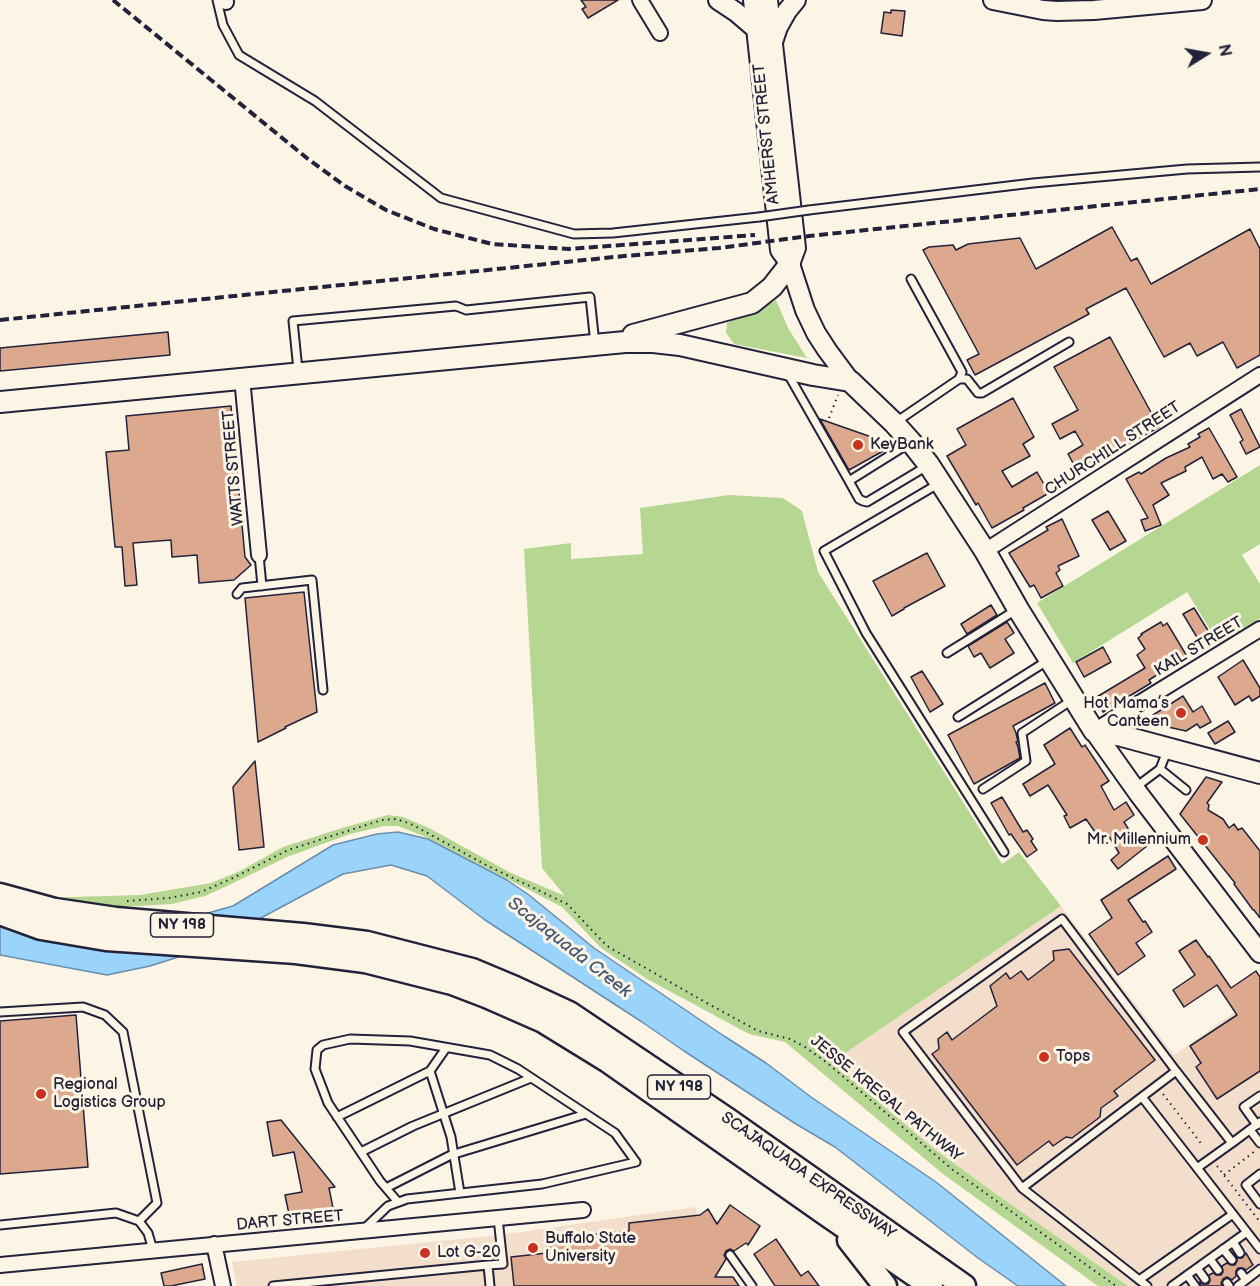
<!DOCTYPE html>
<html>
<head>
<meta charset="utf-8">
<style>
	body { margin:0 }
	#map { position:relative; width:1260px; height:1286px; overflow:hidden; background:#fcf5e5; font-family:"Balsamiq Sans",sans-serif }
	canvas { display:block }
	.north { position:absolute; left:1176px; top:24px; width:60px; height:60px; -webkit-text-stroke:4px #fcf5e5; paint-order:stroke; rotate:79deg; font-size:16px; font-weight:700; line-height:24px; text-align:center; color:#22223b }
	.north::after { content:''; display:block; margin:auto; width:21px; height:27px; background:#22223b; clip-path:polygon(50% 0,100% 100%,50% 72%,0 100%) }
</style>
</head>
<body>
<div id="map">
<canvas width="1260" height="1286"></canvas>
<div class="north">N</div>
</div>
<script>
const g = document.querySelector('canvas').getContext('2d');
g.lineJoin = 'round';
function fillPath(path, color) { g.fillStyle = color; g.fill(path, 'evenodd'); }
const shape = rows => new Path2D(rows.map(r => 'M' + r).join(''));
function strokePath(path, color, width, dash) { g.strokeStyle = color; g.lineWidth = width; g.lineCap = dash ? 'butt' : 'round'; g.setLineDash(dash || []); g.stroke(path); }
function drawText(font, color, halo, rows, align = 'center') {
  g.font = font + ' "Balsamiq Sans",sans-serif'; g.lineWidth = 6; g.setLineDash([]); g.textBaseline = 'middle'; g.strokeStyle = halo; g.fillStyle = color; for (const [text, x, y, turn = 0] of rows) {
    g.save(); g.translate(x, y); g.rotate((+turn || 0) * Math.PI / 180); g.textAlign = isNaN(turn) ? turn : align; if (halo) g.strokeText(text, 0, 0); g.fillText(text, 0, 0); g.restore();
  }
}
fillPath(shape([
	[1061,906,1174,1055,1260,994,1260,1286,1128,1286,996,1194,933,1148,832,1062],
	[696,1207,704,1286,237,1286,232,1262,499,1235]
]), '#f2decb');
fillPath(shape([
	[776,300,788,328,807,358,734,344,726,333,727,323,765,307],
	[1260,465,1260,544,1242,555,1260,584,1260,618,1219,644,1187,592,1073,663,1037,603],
	[729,495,783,498,802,511,818,572,1002,864,1019,852,1061,906,832,1062,933,1148,996,1194,1128,1286,1098,1286,943,1174,785,1042,749,1034,647,979,601,948,562,907,426,837,398,826,384,826,350,834,287,857,225,887,205,896,172,904,83,909,39,898,140,895,211,883,240,871,283,847,342,828,388,815,403,817,429,828,511,873,565,896,542,868,524,549,571,543,571,559,643,554,640,508]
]), '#b5d791');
const water = shape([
	[398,832,428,839,507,880,529,895,594,948,724,1036,766,1063,811,1097,936,1182,1066,1286,1018,1286,978,1258,835,1147,796,1124,684,1051,642,1022,485,920,427,876,391,865,343,874,259,919,238,938,150,966,107,975,0,955,0,924,147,930,233,906,333,845,377,834,398,832]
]);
fillPath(water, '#9bd4fb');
strokePath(water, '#6b8dae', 1.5);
const building = shape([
	[581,0,618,0,588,18,582,9,586,7,581,0],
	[891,10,905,11,902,36,881,33,884,12,891,13,891,10],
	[1112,227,1131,261,1137,258,1151,284,1250,229,1260,249,1260,355,1237,368,1223,342,1197,356,1190,343,1164,357,1126,288,1086,309,1089,314,975,375,967,360,979,354,923,250,929,247,953,245,956,250,968,244,1020,238,1036,269,1112,227],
	[168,332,170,355,0,371,0,348,168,332],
	[1110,337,1159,427,1110,454,1111,456,1079,474,1068,454,1083,445,1075,431,1060,439,1052,424,1078,410,1054,367,1110,337],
	[1013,398,1034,437,1023,444,1030,456,1002,471,1012,487,1037,472,1049,493,1023,508,1024,510,992,528,978,503,976,505,947,456,966,445,957,429,1013,398],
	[231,406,245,557,251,565,234,580,199,583,197,555,172,557,171,540,133,543,137,585,125,586,122,547,115,547,106,452,129,450,126,416,231,406],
	[1241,409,1260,447,1246,454,1240,442,1243,440,1230,415,1241,409],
	[820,419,880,440,885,450,849,470,820,419],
	[1209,428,1237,477,1228,482,1222,474,1213,479,1202,457,1185,467,1186,471,1161,483,1169,495,1153,505,1161,525,1145,531,1141,520,1148,518,1126,479,1139,472,1141,474,1166,458,1190,447,1188,444,1200,437,1198,434,1209,428],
	[1108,511,1126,541,1110,550,1092,520,1108,511],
	[1062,519,1079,556,1058,566,1060,570,1056,573,1063,586,1041,598,1034,585,1030,587,1009,553,1048,530,1046,527,1062,519],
	[927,553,945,586,904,608,904,609,892,616,873,581,927,553],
	[304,592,317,712,285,727,286,728,258,742,245,598,304,592],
	[991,605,997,615,967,634,961,624,991,605],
	[1194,608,1212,637,1201,644,1183,614,1194,608],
	[1007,622,1014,633,1005,639,1014,653,990,668,981,653,974,657,968,646,1007,622],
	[1161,622,1163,626,1167,623,1188,658,1178,664,1177,662,1149,680,1151,683,1103,712,1095,698,1145,668,1137,655,1145,649,1138,638,1142,635,1141,634,1161,622],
	[1103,647,1111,662,1084,677,1076,662,1103,647],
	[1243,660,1260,688,1260,696,1252,701,1249,696,1235,705,1218,677,1243,660],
	[922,671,943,704,930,712,911,677,922,671],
	[1045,683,1055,703,1013,726,1016,733,1018,742,1016,742,1018,747,1020,758,974,784,948,735,1045,683],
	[1183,696,1193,712,1202,706,1211,722,1200,728,1197,724,1186,731,1159,725,1153,715,1183,696],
	[1228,721,1235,732,1215,744,1208,733,1228,721],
	[1070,728,1082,747,1085,745,1109,781,1101,786,1114,810,1126,802,1134,815,1124,822,1136,841,1140,837,1147,846,1118,869,1111,860,1119,853,1107,833,1099,838,1086,819,1070,828,1064,816,1067,815,1048,785,1030,796,1023,784,1055,764,1044,745,1070,728],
	[255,761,264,847,239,850,233,787,255,761],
	[1206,777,1222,782,1207,803,1209,805,1208,810,1223,819,1229,828,1234,824,1238,830,1242,828,1260,851,1260,918,1254,910,1253,910,1234,884,1235,883,1180,814,1206,777],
	[1002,797,1023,832,1027,830,1033,839,1031,841,1037,850,1027,857,1011,834,1009,835,991,803,1002,797],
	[1168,856,1176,869,1128,900,1143,922,1145,921,1152,932,1136,943,1145,956,1118,975,1089,934,1112,918,1101,900,1168,856],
	[1196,940,1208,957,1209,956,1231,988,1256,971,1260,977,1260,1071,1217,1099,1196,1067,1201,1063,1190,1046,1237,1015,1217,985,1184,1007,1173,990,1195,975,1179,951,1196,940],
	[1069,949,1155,1060,1114,1091,1118,1096,1101,1108,1100,1117,1072,1138,1066,1137,1053,1146,1049,1141,1017,1165,932,1054,939,1049,938,1039,947,1032,952,1040,997,1006,990,986,1006,973,1010,979,1021,971,1028,980,1054,960,1053,951,1069,949],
	[76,1015,88,1167,0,1174,0,1021,76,1015],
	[281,1120,335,1187,329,1188,334,1213,318,1216,289,1214,285,1195,302,1192,294,1152,273,1156,267,1122,281,1120],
	[730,1205,760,1226,748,1245,746,1243,734,1251,730,1249,726,1251,724,1255,726,1259,715,1277,733,1277,739,1286,514,1286,511,1257,547,1253,546,1239,629,1231,629,1223,700,1215,708,1209,717,1224,730,1205],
	[776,1239,801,1276,808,1271,819,1286,775,1286,754,1254,776,1239],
	[1246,1253,1253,1265,1246,1270,1243,1268,1238,1268,1236,1271,1236,1276,1232,1280,1227,1277,1223,1279,1221,1283,1222,1286,1201,1286,1199,1282,1203,1284,1208,1284,1210,1281,1209,1275,1213,1273,1216,1275,1221,1275,1223,1272,1222,1266,1227,1263,1231,1265,1235,1265,1237,1261,1237,1258,1242,1258,1246,1253],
	[202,1264,205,1279,171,1286,164,1286,161,1273,202,1264]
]);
fillPath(building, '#dca98f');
strokePath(building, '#22223b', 1.5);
const service = shape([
	[217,0,223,25,239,55,315,101,441,198,574,234,613,233,759,217],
	[809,210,1033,183,1187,169,1260,167],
	[298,370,293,321,456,306,466,310,590,297,595,344],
	[788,374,849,481,908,444],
	[959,379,967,379,978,393,982,393,1069,342],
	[896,422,959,379,962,372,911,279],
	[849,481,859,499,863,501,867,502,927,466],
	[938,484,824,551,866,633,1004,852],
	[259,555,262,586],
	[237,594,242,588,312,580,323,690],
	[947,653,1016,610],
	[958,717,1047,661],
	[1160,769,1186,790],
	[1136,787,1160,769,1167,751],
	[983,789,1026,761,1022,733,1072,700],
	[0,1012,83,1007,105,1015,123,1032,157,1203,139,1221],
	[430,1071,451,1137,460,1193],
	[1142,1097,1260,1249],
	[337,1117,430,1071,446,1048],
	[1257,1125,1244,1107,1260,1096],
	[1250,1130,1260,1143],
	[361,1152,413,1126,531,1078],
	[1197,1168,1232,1143],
	[1260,1174,1246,1185,1260,1204],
	[386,1188,451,1155,586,1114],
	[1022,1188,903,1032,1062,919,1176,1071],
	[0,1225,116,1213,139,1221,148,1233,153,1250],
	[364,1229,388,1206,407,1199,542,1184,636,1162,615,1133,518,1069,490,1055,410,1041,350,1039,323,1045,317,1050,315,1069,328,1103,380,1181,398,1202],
	[1233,1242,1240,1253],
	[1223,1249,1232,1260],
	[730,1255,752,1286],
	[1210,1259,1218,1270],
	[1197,1268,1205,1279],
	[1241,1273,1246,1280],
	[1187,1275,1195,1286],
	[1139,1280,1233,1214],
	[1227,1283,1229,1286],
	[273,1286,488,1265],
	[490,1286,488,1265,503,1264,498,1218],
	[1147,1286,1022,1188,1176,1071,1232,1143,1260,1122],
	[1172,1286,1247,1232],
	[1238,1286,1260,1269]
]);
const minor = shape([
	[223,0,226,2],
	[640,0,660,33],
	[242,378,259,555],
	[985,551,1260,375],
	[1094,731,1260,629],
	[214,1244,223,1286],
	[0,1265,583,1210]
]);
const tertiary = shape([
	[718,0,736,12,756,29],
	[753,0,780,250,790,264,805,310,816,333,827,350,850,381],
	[768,0,796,248,790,264],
	[993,0,1043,10,1057,11,1094,10,1202,0],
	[774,39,778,27,787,11,796,0],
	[1094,731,1138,793,1260,953]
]);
const secondary = shape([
	[633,335,752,303,772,287,790,264],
	[0,402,625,342,653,342,680,345,813,375,850,381,894,423,911,442,929,465,985,551,1018,609,1094,731,1122,736,1260,773]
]);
const trunk = shape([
	[0,895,55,910,116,919,303,935,367,943,472,970,515,988,569,1013,728,1120,964,1286],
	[0,913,41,928,106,939,296,952,365,961,452,983,486,996,543,1021,608,1061,826,1214,931,1286],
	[849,1240,885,1286]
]);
strokePath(service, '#22223b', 11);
strokePath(minor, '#22223b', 18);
strokePath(tertiary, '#22223b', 22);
strokePath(secondary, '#22223b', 24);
strokePath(trunk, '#22223b', 27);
strokePath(shape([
	[829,418,838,395],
	[127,901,169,898,201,892,233,878,288,850,382,820,396,819,411,824,488,866,567,904,607,946,705,1002,758,1031,790,1039,805,1047,826,1062,953,1170,1116,1286],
	[1163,1094,1203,1146],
	[1217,1166,1260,1222],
	[1224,1175,1255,1151]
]), '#22223b', 2, [1.5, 4.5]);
strokePath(service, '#fcf5e5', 7);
strokePath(minor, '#fcf5e5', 14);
strokePath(tertiary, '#fcf5e5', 18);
strokePath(secondary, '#fcf5e5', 20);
strokePath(trunk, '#fcf5e5', 22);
strokePath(shape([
	[113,0,308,159,345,186,386,210,434,229,492,244,569,249,755,235],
	[0,320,624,256,719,248,809,236,1260,189]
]), '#22223b', 4, [9, 4.5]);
const serviceBridge = shape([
	[759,217,809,210]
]);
strokePath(serviceBridge, '#22223b', 11, []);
strokePath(serviceBridge, '#fcf5e5', 7);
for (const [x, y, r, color] of [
	[858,445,6,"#c8321e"],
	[1181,713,6,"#c8321e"],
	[1203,840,6,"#c8321e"],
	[1044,1057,6,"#c8321e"],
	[41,1094,6,"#c8321e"],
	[533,1248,6,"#c8321e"],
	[425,1253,6,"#c8321e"]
]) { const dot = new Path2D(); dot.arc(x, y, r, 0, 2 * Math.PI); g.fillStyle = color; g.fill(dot); strokePath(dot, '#fcf5e5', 2); }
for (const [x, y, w] of [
	[182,925,63],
	[679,1087,63]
]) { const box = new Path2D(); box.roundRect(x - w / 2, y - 12, w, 24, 4.5); g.fillStyle = '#fcf5e5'; g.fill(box); strokePath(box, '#22223b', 1.5); }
drawText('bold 15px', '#22223b', null, [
	["NY 198",182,925],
	["NY 198",679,1087]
]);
drawText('16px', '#22223b', '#fcf5e5', [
	["AMHERST STREET",767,134,-96],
	["CHURCHILL STREET",1113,449,-33],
	["WATTS STREET",234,468,-95],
	["KAIL STREET",1199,647,-31],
	["JESSE KREGAL PATHWAY",886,1099,39],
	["SCAJAQUADA EXPRESSWAY",808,1176,35],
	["DART STREET",290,1221,-5]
]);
drawText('16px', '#22223b', '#fcf5e5', [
	["KeyBank",870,445],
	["Hot Mama’s",1169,704,"right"],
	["Canteen",1169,722,"right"],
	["Mr. Millennium",1191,840,"right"],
	["Tops",1056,1057],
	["Regional",53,1085],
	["Logistics Group",53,1103],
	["Buffalo State",545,1239],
	["University",545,1257],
	["Lot G-20",437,1253]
], 'left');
drawText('italic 18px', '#465775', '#fcf5e5', [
	["Scajaquada Creek",569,948,38]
]);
</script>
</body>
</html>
